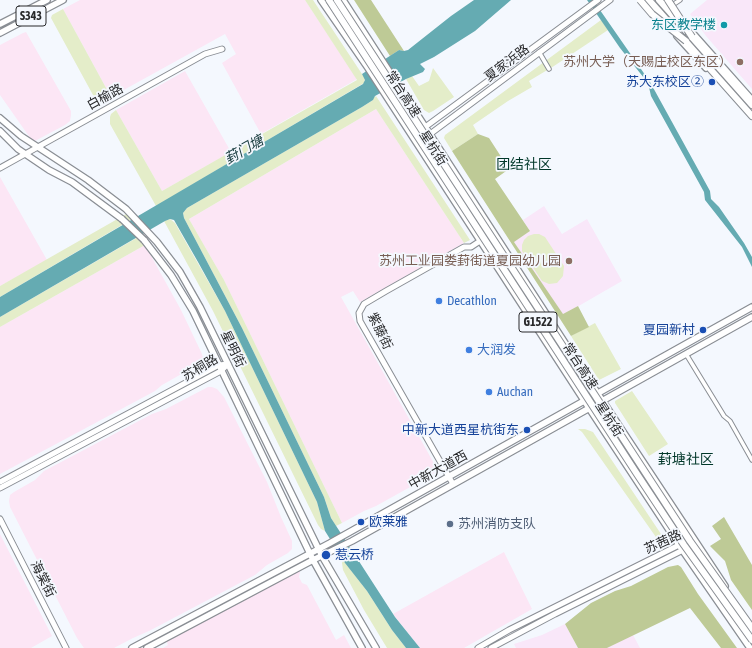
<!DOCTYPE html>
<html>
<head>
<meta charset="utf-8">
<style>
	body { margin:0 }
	canvas { display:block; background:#f4f8fe }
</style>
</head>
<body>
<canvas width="752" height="648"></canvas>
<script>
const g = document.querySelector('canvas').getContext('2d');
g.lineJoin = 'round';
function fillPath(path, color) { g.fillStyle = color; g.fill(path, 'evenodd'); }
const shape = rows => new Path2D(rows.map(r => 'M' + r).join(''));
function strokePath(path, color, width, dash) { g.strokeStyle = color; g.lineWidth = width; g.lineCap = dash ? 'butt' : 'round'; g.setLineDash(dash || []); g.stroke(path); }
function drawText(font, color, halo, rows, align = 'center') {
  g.font = font + ' "Asap Condensed","Noto Sans SC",sans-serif'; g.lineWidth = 3.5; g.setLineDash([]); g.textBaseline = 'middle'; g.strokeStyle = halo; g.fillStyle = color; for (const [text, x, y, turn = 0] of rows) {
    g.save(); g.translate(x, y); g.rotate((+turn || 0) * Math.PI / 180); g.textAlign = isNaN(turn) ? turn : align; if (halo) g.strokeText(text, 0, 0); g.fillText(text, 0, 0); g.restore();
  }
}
fillPath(shape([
	[80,0,305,0,357,79,261,134,222,63,236,54,225,34,111,97,63,9],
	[26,32,71,111,71,115,70,121,65,125,33,142,0,95,0,45,23,33],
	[185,71,231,152,162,191,116,110],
	[376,109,464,243,360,302,353,291,341,297,436,467,434,473,430,476,376,506,364,511,342,523,224,280,189,219],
	[0,177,47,260,0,286],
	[145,245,181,310,202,354,203,358,201,363,162,385,155,391,0,474,0,327],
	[208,387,212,387,217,389,224,397,267,482,281,517,292,541,292,549,288,553,267,565,255,575,149,631,133,638,114,648,84,648,77,638,10,507,9,501,10,495,14,492,35,480,44,471,152,414,166,409],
	[0,534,52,636,31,648,0,648],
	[504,552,532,609,464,648,420,648,393,614],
	[294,570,300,572,299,577,302,583,307,585,336,640,344,635,351,648,163,648,168,645,166,640]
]), '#fce6f5');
fillPath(shape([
	[707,0,752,0,752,89,706,36,690,14],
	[544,206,562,234,587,219,622,281,563,315,514,242,530,231,523,220],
	[565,624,578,648,516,648,514,644,542,635],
	[633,635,640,648,607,648]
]), '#f9e7f9');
fillPath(shape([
	[305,0,313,0,362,74,365,79,364,83,156,206,110,124,110,117,111,114,116,110,162,191,357,80],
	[63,9,111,97,100,99,93,95,51,18,52,15],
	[601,20,608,30,554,66,529,81,532,87,508,101,473,125,478,134,452,151,444,138,445,135],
	[433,68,454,97,433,111,429,113,424,110,406,79,412,76,419,86,429,81],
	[376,96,470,240,464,243,376,109,189,219,224,280,342,523,336,526,331,518,324,497,242,328,184,218,183,213,187,208,362,107,373,100,373,98],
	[128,213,132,219,0,297,0,286],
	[170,219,175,223,225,311,317,502,325,531,321,529,318,525,213,311,164,221],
	[534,234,539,234,545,237,564,266,563,276,557,283,549,284,542,281,522,251,522,245,524,240,528,236],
	[140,236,145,245,0,327,0,317],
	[595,323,621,369,599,380,571,336],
	[632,391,668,444,649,456,615,403,615,401],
	[578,429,585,429,593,432,665,540,663,544,656,548,658,540,582,432],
	[343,560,367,591,392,630,406,648,387,648,364,610,343,570,342,563]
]), '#e4edc9');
fillPath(shape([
	[354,0,371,0,404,51,399,50,390,56],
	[478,134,489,138,509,169,495,179,530,231,514,242,563,314,578,306,589,327,571,336,452,151],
	[724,517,752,565,752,610,731,580,725,561,710,546,721,539,712,526],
	[678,565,681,567,698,594,737,648,721,648,690,608,607,648,578,648,565,624,591,603,615,591,631,586,668,567]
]), '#beca96');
fillPath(shape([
	[474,0,511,0,475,31,434,57,420,64,425,69,423,72,406,79,375,96,373,100,362,107,187,208,183,213,184,218,242,328,324,497,331,518,395,617,420,648,406,648,392,630,367,591,345,563,325,531,317,502,225,311,198,262,174,220,170,219,165,221,0,317,0,297,363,84,365,80,362,74,399,50,404,51,408,50,451,16],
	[587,0,593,0,650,82,710,191,711,199,719,207,744,243,752,257,752,267,742,247,705,200,704,192,651,96,648,83,620,48]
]), '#65abb2');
const street = shape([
	[671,6,680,0],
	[539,52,549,69],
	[686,354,724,416,730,421,752,460]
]);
const secondary = shape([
	[413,136,598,0],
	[418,143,610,0],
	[0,168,205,54,222,49],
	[0,482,219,365,228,364],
	[453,484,360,321,359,313,364,304,386,291,464,247,471,247,480,241],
	[0,488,221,371,228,364],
	[0,519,66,648],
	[478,648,509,630,679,545,694,541],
	[491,648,555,614,685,549]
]);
const primary = shape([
	[321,0,368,68,589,408,683,551,750,648],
	[343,0,598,394,725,586],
	[645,0,662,19],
	[0,24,47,0],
	[689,29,752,100],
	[0,33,63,0],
	[677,36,706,68],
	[0,118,21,136,88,180,126,209,157,242,180,272,200,307,322,556,376,648],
	[0,131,18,149,49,170,72,182,122,219],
	[144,240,171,275,193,311,313,560,362,648],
	[557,352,564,355,592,397,595,398],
	[594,404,596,404,632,459,640,461],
	[132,648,330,543,752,307],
	[147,648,313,560,352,541,752,317]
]);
const highway = shape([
	[649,0,752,116],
	[659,0,683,27],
	[689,34,752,105]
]);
strokePath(street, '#8a8e94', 5.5);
strokePath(secondary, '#8a8e94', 7);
strokePath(primary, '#8a8e94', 8);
strokePath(highway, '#8a8e94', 8);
strokePath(street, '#fff', 3.5);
strokePath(secondary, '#fff', 5);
strokePath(primary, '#fff', 5.5);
strokePath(highway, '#fff', 6);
const primaryBridge = shape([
	[122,219,144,240]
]);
const highwayBridge = shape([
	[329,0,637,474,684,545,752,640],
	[337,0,690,541,752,628],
	[640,0,652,14,686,41],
	[668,0,692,37]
]);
strokePath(primaryBridge, '#8a8e94', 8, []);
strokePath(highwayBridge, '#8a8e94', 8, []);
strokePath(primaryBridge, '#fff', 5.5);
strokePath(highwayBridge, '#fff', 6);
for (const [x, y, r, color] of [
	[724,25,4,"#0f9aa8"],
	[740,62,4,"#8d6e63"],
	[712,82,4,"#1a4fb4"],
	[569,261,4,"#8d6e63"],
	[439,301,4,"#3f7fe0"],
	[703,330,4,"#1a4fb4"],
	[469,350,4,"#3f7fe0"],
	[489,392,4,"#3f7fe0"],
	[527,430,4,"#1a4fb4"],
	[361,522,4,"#1a4fb4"],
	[450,524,4,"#5c6f8a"],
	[326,555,5,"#1a4fb4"]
]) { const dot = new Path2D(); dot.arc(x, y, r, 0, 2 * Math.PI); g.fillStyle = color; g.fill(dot); strokePath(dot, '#f4f8fe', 1.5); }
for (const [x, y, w] of [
	[31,16,30],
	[538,322,38]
]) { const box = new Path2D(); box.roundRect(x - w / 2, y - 10, w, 20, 3); g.fillStyle = '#f4f8fe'; g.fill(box); strokePath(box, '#28292b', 1); }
drawText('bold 12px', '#28292b', null, [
	["S343",31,16],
	["G1522",538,322]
]);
drawText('13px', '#0d838f', '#f4f8fe', [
	["东区教学楼",716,25]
], 'right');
drawText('13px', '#785e54', '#f4f8fe', [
	["苏州大学（天赐庄校区东区）",732,62],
	["苏州工业园娄葑街道夏园幼儿园",561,261]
], 'right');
drawText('13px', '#28292b', '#f4f8fe', [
	["夏家浜路",507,63,-37],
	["常台高速",403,94,57],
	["白榆路",105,97,-29],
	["星杭街",433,148,57],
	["紫藤街",380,331,64],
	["星明街",233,349,64],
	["常台高速",580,366,57],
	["苏桐路",200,368,-31],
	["星杭街",609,419,57],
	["中新大道西",438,470,-29],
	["苏茜路",663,542,-24],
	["海棠街",43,579,63]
]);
drawText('13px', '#164399', '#f4f8fe', [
	["苏大东校区②",704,82],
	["夏园新村",695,330],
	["中新大道西星杭街东",519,430],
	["欧莱雅",369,522,"left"],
	["惹云桥",335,555,"left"]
], 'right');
drawText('13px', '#366cbe', '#f4f8fe', [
	["Decathlon",447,301],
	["大润发",477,350],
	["Auchan",497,392]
], 'left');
drawText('13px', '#4e5e75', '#f4f8fe', [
	["苏州消防支队",458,524]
], 'left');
drawText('italic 14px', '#1d4043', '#f4f8fe', [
	["葑门塘",244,150,-30]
]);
drawText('14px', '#003729', '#f4f8fe', [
	["团结社区",524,165],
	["葑塘社区",686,460]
]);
</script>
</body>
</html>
